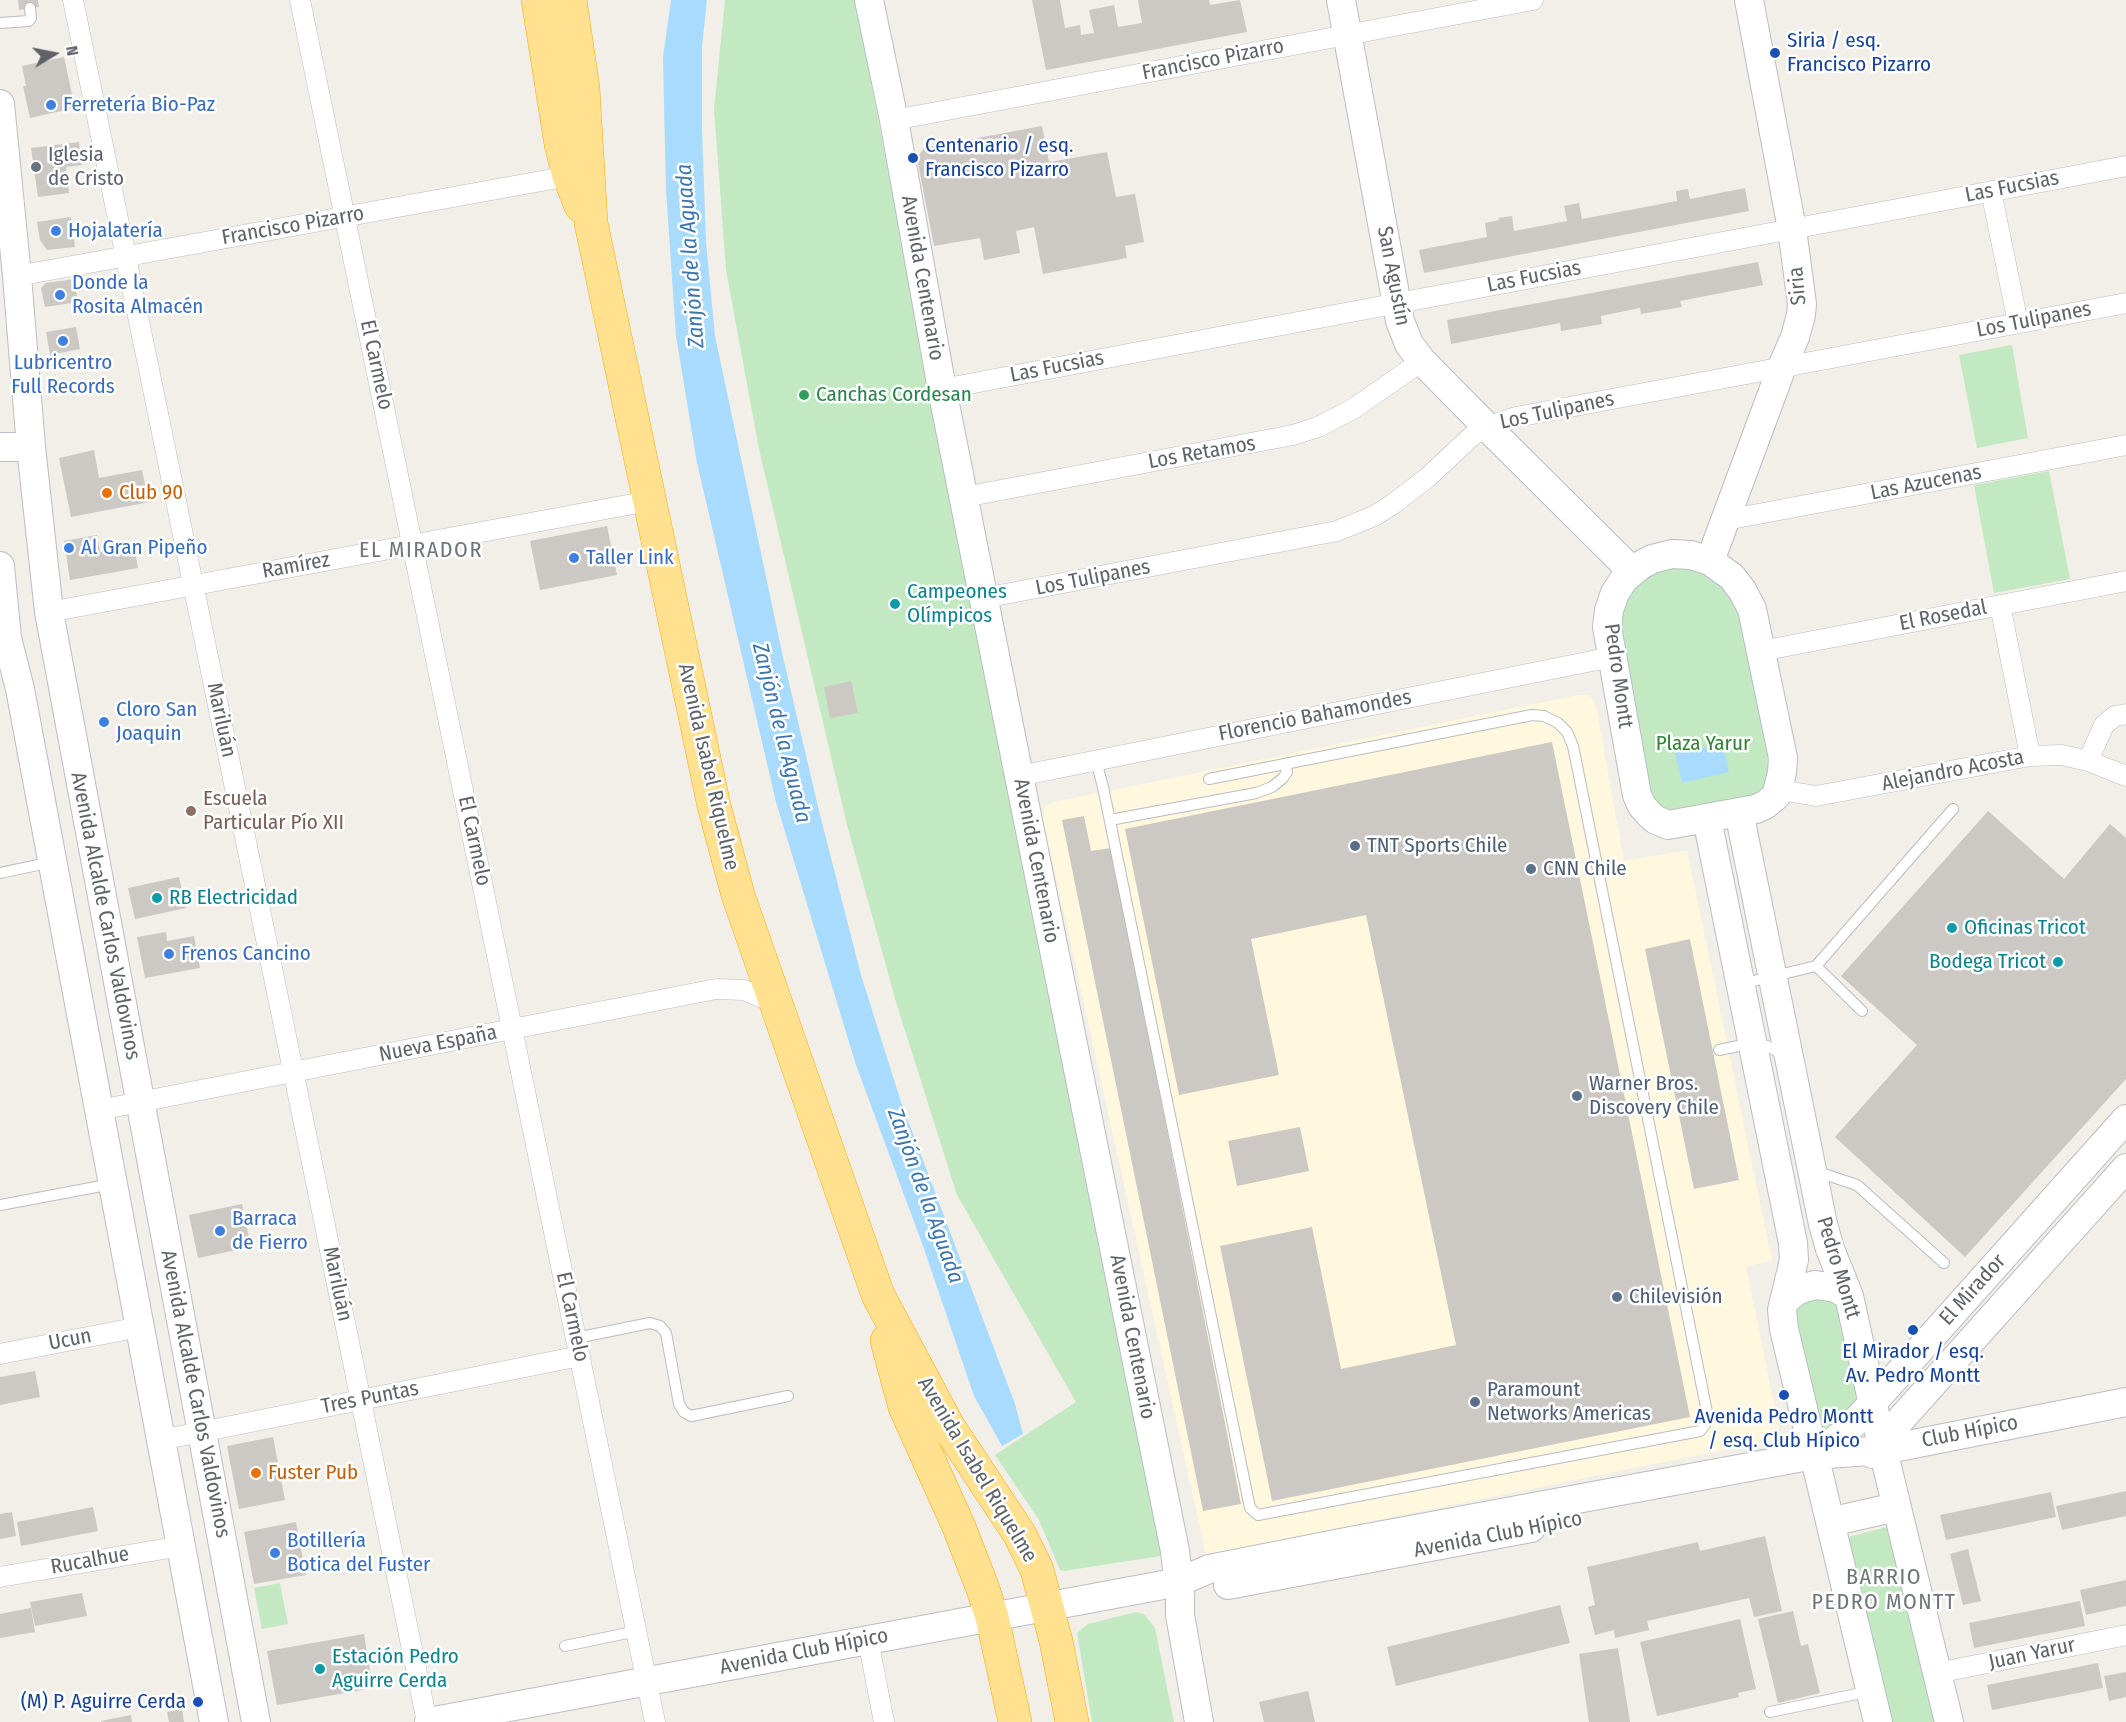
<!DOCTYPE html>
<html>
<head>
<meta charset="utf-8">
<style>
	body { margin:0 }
	#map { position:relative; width:2126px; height:1722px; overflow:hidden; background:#f1efe7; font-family:"Fira Sans Condensed",sans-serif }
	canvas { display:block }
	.north { position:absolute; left:24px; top:24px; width:60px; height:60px; -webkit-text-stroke:4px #fff; paint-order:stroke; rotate:80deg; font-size:16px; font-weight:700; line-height:24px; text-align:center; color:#5e6368 }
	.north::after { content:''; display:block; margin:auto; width:21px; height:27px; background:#5e6368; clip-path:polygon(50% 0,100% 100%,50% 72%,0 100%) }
</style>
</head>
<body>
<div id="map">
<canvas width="2126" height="1722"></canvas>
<div class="north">N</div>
</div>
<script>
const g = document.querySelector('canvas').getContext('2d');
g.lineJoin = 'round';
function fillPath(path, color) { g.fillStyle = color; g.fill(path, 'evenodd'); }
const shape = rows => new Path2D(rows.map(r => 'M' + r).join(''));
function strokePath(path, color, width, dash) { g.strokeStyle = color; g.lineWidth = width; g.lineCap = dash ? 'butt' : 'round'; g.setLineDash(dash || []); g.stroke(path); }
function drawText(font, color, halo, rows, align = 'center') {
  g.font = font + ' "Fira Sans Condensed",sans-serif'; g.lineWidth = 5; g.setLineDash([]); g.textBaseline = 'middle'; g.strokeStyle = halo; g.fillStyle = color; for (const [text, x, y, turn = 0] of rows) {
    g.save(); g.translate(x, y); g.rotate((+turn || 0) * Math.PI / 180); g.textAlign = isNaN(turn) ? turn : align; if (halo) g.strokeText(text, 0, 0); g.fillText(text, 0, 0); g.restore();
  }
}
fillPath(shape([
	[1578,695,1590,695,1596,706,1624,861,1687,850,1772,1261,1746,1266,1779,1429,1777,1439,1206,1555,1043,818,1045,806,1054,802]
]), '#fff7de');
fillPath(shape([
	[725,0,855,0,993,712,1161,1554,1160,1556,1064,1571,1060,1570,1039,1520,995,1455,1076,1402,957,1195,896,1002,847,825,759,449,726,270,714,109],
	[2012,345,2028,438,1977,448,1959,355],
	[2049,471,2070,579,1994,593,1974,485],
	[1675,564,1713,572,1740,609,1772,758,1764,795,1670,814,1655,804,1645,786,1622,661,1619,607,1642,576],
	[1801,1295,1839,1303,1861,1394,1838,1422,1816,1432,1794,1302],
	[1891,1526,1938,1722,1890,1722,1844,1538],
	[280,1583,288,1624,262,1629,254,1588],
	[1136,1612,1144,1614,1155,1628,1174,1722,1092,1722,1077,1633,1088,1624]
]), '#c3e9c3');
fillPath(shape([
	[671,0,707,0,702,46,702,130,706,242,715,336,783,657,819,811,861,975,901,1102,1015,1404,1023,1434,1002,1446,974,1396,923,1246,856,1065,776,802,697,463,676,336,666,190,663,57],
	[1723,744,1729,772,1682,783,1675,753]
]), '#a9dbff');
fillPath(shape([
	[18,0,38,0,39,7,19,10],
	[1032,0,1060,0,1065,28,1080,25,1081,35,1094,33,1089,10,1114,5,1118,27,1142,23,1138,0,1209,0,1210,5,1240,0,1247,32,1046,70],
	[64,57,75,108,30,118,23,86,26,86,22,66],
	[1042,126,1049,162,1107,152,1116,197,1135,194,1144,242,1125,246,1127,258,1043,274,1034,227,1016,231,1020,253,984,260,980,238,934,246,917,158,924,148],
	[79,142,82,165,66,167,69,193,38,197,31,148],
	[1745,188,1749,211,1424,273,1419,250,1487,237,1485,223,1499,220,1498,218,1512,216,1514,231,1567,221,1564,206,1579,203,1582,219,1677,201,1676,191,1688,189,1690,199],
	[71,217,75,247,47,250,40,240,37,222],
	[1758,262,1763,285,1680,301,1682,307,1641,314,1640,308,1601,316,1602,324,1561,331,1560,323,1451,344,1447,320],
	[74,279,78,302,45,307,41,288,46,283],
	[76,327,80,349,50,355,46,332],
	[94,450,99,478,142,470,149,502,71,517,59,458],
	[607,526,617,575,540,590,530,541],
	[97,535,100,552,134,546,138,568,70,580,64,541],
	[851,681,858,713,830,718,824,687],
	[1552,742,1690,1417,1272,1501,1220,1246,1312,1227,1341,1369,1456,1345,1366,915,1251,939,1279,1075,1179,1095,1125,829],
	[1988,811,2064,879,2110,824,2126,838,2126,1079,1965,1257,1835,1137,1917,1045,1841,976],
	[1084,816,1091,851,1111,848,1241,1504,1203,1511,1062,820],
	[179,877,186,908,135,919,128,888],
	[166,932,167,941,194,936,200,968,145,978,137,937],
	[1690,939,1739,1180,1694,1189,1645,949],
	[1300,1127,1309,1171,1237,1186,1228,1141],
	[242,1204,251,1247,198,1258,189,1215],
	[35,1371,40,1397,0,1405,0,1377],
	[273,1437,285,1500,239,1509,227,1446],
	[2126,1491,2126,1516,2062,1530,2056,1506],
	[2051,1492,2056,1517,1946,1540,1940,1515],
	[93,1507,98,1531,21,1546,17,1522],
	[12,1512,16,1536,0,1539,0,1514],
	[296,1522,306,1575,254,1584,244,1532],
	[1765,1536,1782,1611,1754,1617,1749,1598,1647,1621,1649,1630,1615,1638,1614,1630,1595,1635,1588,1607,1595,1605,1587,1567,1698,1542,1700,1551],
	[1968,1549,1981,1601,1963,1605,1950,1554],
	[2126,1580,2126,1606,2086,1615,2080,1590],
	[82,1593,87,1616,35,1626,30,1602],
	[2080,1601,2085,1626,1974,1648,1969,1623],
	[1560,1605,1570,1643,1396,1686,1387,1647],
	[31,1608,35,1632,0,1638,0,1614],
	[1793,1611,1801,1646,1808,1644,1820,1693,1778,1703,1758,1619],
	[1740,1619,1756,1689,1738,1693,1739,1697,1657,1716,1640,1642],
	[364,1634,373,1688,277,1705,267,1651],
	[1618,1648,1630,1722,1589,1722,1579,1654],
	[2098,1663,2103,1688,1992,1710,1987,1685],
	[2126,1672,2126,1697,2109,1701,2104,1676],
	[1308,1691,1315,1722,1264,1722,1259,1702],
	[182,1709,184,1722,169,1722,167,1712],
	[131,1715,132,1722,101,1722,101,1721]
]), '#ccc9c4');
const lane = shape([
	[0,23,29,21,31,18,30,8],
	[1096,761,1103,787,1250,1508,1258,1515,1700,1431,1705,1425,1708,1417,1573,746,1567,732,1558,723,1544,716,1532,715,1209,779],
	[1110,820,1256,793,1272,787,1283,778,1287,772,1285,764],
	[0,873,52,862],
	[1816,966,1862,1011],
	[1741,984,1816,966,1953,809],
	[1719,1050,1753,1043,1767,1046,1784,1055],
	[1815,1171,1857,1185,1944,1263],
	[0,1205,112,1184],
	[576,1338,650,1323,660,1326,666,1333,679,1404,684,1412,691,1416,788,1396],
	[565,1646,637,1631],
	[1770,1712,1871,1691]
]);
const street = shape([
	[73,0,427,1722],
	[300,0,655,1722],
	[894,120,1533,0],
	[1991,191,2018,323],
	[17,276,569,176],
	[942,389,2126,166],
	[964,497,1293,435,1318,427,1353,409,1422,361],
	[1726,520,2126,445],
	[984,598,1337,531,1374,516,1393,504,1427,478,1472,436,1487,427,1516,417,2126,303],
	[2000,605,2030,756],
	[49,612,649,501],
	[1761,651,2126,581],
	[2088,761,2104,725,2115,716,2126,714],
	[1019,776,1612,657],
	[1779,786,1792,792,1816,796,2030,756,2062,755,2088,761,2126,776],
	[99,1110,716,989,744,990,775,1003],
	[0,1354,140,1327],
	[161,1440,580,1356],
	[0,1577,181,1546],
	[868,1640,884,1722],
	[1937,1673,2126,1635]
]);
const secondary = shape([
	[869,0,894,120,942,389,1019,776,1175,1551,1180,1596,1180,1615,1199,1722],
	[1341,0,1400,321,1409,344,1422,361,1487,427,1632,571],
	[0,104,17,276,31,447,49,612,256,1722],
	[0,447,31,447],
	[1672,554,1691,555,1710,561,1732,577,1742,590,1752,609,1783,758,1782,773,1776,796,1765,805,1756,809,1668,825,1656,820,1650,815,1642,806,1637,795,1607,627,1609,610,1615,593,1624,579,1641,565,1652,559,1672,554],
	[1710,561,1782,367,1795,337,1801,315,1802,304,1792,229,1749,0],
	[0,566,7,638,20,689,214,1722],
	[1739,812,1823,1224,1830,1249,1849,1296,1883,1450,1949,1722],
	[1707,819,1793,1243,1794,1260,1782,1310,1784,1329,1878,1722],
	[1784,1301,1798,1290,1815,1285,1836,1288,1849,1296],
	[1872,1454,1883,1450,1894,1427,2126,1168],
	[1814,1455,1841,1436,1859,1418,2126,1119],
	[1830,1522,1896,1507],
	[1228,1585,1531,1528],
	[429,1722,1179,1582,1209,1569,1351,1541,1814,1455,1883,1450,2126,1402]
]);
const highway = shape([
	[538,0,561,144,569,176,581,206],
	[570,0,583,88,591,223,714,806,738,895,878,1295,948,1426,1020,1535,1037,1570,1056,1641,1072,1722],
	[887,1341,905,1407,959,1527,983,1589,992,1617,1015,1722]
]);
strokePath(lane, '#b9bcc1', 12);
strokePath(street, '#b9bcc1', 21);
strokePath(secondary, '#babdc3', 30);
strokePath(highway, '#f8a600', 34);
strokePath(lane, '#fff', 10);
strokePath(street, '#fff', 20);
strokePath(secondary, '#fff', 28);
strokePath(highway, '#ffe190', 33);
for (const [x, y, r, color] of [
	[1775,53,6,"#1a4fb4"],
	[51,105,6,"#3f7fe0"],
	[913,158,6,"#1a4fb4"],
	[36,167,6,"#6b7280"],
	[56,231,6,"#3f7fe0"],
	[60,295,6,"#3f7fe0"],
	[63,341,6,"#3f7fe0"],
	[804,395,6,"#2e9e5b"],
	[107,493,6,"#e8710a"],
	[69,548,6,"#3f7fe0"],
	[574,558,6,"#3f7fe0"],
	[895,604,6,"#0f9aa8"],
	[104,722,6,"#3f7fe0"],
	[191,811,6,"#8d6e63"],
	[1355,846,6,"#5c6f8a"],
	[1531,869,6,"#5c6f8a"],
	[157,898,6,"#0f9aa8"],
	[1952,928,6,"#0f9aa8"],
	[169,954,6,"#3f7fe0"],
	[2058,962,6,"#0f9aa8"],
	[1577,1096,6,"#5c6f8a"],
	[220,1231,6,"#3f7fe0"],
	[1617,1297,6,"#5c6f8a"],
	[1913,1330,6,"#1a4fb4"],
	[1784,1395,6,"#1a4fb4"],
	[1475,1402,6,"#5c6f8a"],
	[256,1473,6,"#e8710a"],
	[275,1553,6,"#3f7fe0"],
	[320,1669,6,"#0f9aa8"],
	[198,1702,6,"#1a4fb4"]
]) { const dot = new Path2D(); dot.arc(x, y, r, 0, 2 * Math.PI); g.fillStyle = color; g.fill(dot); strokePath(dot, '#fff', 2); }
drawText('21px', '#164399', '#fff', [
	["Siria / esq.",1787,41],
	["Francisco Pizarro",1787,65],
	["Centenario / esq.",925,146],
	["Francisco Pizarro",925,170],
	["El Mirador / esq.",1913,1352,"center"],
	["Av. Pedro Montt",1913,1376,"center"],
	["Avenida Pedro Montt",1784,1417,"center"],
	["/ esq. Club Hípico",1784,1441,"center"],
	["(M) P. Aguirre Cerda",186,1702,"right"]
], 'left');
drawText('21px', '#5e6368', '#fff', [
	["Francisco Pizarro",1213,60,-11],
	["Las Fucsias",2012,187,-11],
	["Francisco Pizarro",293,226,-10],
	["San Agustín",1393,276,79],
	["Las Fucsias",1534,277,-11],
	["Avenida Centenario",922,278,80],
	["Siria",1798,286,-95],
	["Los Tulipanes",2034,320,-11],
	["El Carmelo",376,365,78],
	["Las Fucsias",1057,367,-11],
	["Los Tulipanes",1557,411,-12],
	["Los Retamos",1202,453,-10],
	["Las Azucenas",1926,483,-11],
	["Ramírez",296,566,-10],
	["Los Tulipanes",1093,578,-11],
	["El Rosedal",1943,616,-11],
	["Pedro Montt",1618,676,82],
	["Florencio Bahamondes",1315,716,-11],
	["Mariluán",221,720,78],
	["Avenida Isabel Riquelme",708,767,77],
	["Alejandro Acosta",1953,771,-11],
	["El Carmelo",474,841,78],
	["Avenida Centenario",1036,861,79],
	["Avenida Alcalde Carlos Valdovinos",105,916,79],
	["Nueva España",438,1044,-11],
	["Pedro Montt",1838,1268,73],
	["Mariluán",337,1284,78],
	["El Mirador",1973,1290,-48],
	["El Carmelo",572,1317,78],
	["Avenida Centenario",1132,1337,79],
	["Ucun",70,1340,-11],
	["Avenida Alcalde Carlos Valdovinos",195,1394,79],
	["Tres Puntas",370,1398,-11],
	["Club Hípico",1970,1432,-11],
	["Avenida Isabel Riquelme",977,1470,59],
	["Avenida Club Hípico",1498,1535,-11],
	["Rucalhue",90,1561,-10],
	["Avenida Club Hípico",804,1652,-11],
	["Juan Yarur",2032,1654,-12]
]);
drawText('21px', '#366cbe', '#fff', [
	["Ferretería Bio-Paz",63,105],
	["Hojalatería",68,231],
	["Donde la",72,283],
	["Rosita Almacén",72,307],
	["Lubricentro",63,363,"center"],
	["Full Records",63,387,"center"],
	["Al Gran Pipeño",81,548],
	["Taller Link",586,558],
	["Cloro San",116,710],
	["Joaquin",116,734],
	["Frenos Cancino",181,954],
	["Barraca",232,1219],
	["de Fierro",232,1243],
	["Botillería",287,1541],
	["Botica del Fuster",287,1565]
], 'left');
drawText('21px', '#5b616d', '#fff', [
	["Iglesia",48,155],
	["de Cristo",48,179]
], 'left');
drawText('21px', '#27864d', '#fff', [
	["Canchas Cordesan",816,395]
], 'left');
drawText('21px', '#c56008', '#fff', [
	["Club 90",119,493],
	["Fuster Pub",268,1473]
], 'left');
drawText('21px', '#0d838f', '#fff', [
	["Campeones",907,592],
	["Olímpicos",907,616],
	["RB Electricidad",169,898],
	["Oficinas Tricot",1964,928],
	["Bodega Tricot",2046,962,"right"],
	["Estación Pedro",332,1657],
	["Aguirre Cerda",332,1681]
], 'left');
drawText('21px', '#308433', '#fff', [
	["Plaza Yarur",1703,744]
]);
drawText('21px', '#785e54', '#fff', [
	["Escuela",203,799],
	["Particular Pío XII",203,823]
], 'left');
drawText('21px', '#4e5e75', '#fff', [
	["TNT Sports Chile",1367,846],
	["CNN Chile",1543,869],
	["Warner Bros.",1589,1084],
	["Discovery Chile",1589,1108],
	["Chilevisión",1629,1297],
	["Paramount",1487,1390],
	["Networks Americas",1487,1414]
], 'left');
drawText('italic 22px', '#3c76ae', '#fff', [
	["Zanjón de la Aguada",691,256,-94],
	["Zanjón de la Aguada",781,733,76],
	["Zanjón de la Aguada",925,1196,70]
]);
g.letterSpacing = '1.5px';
drawText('22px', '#6f757a', '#fff', [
	["EL MIRADOR",421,551],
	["BARRIO",1884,1578],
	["PEDRO MONTT",1884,1603]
]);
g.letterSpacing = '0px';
</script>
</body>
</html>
